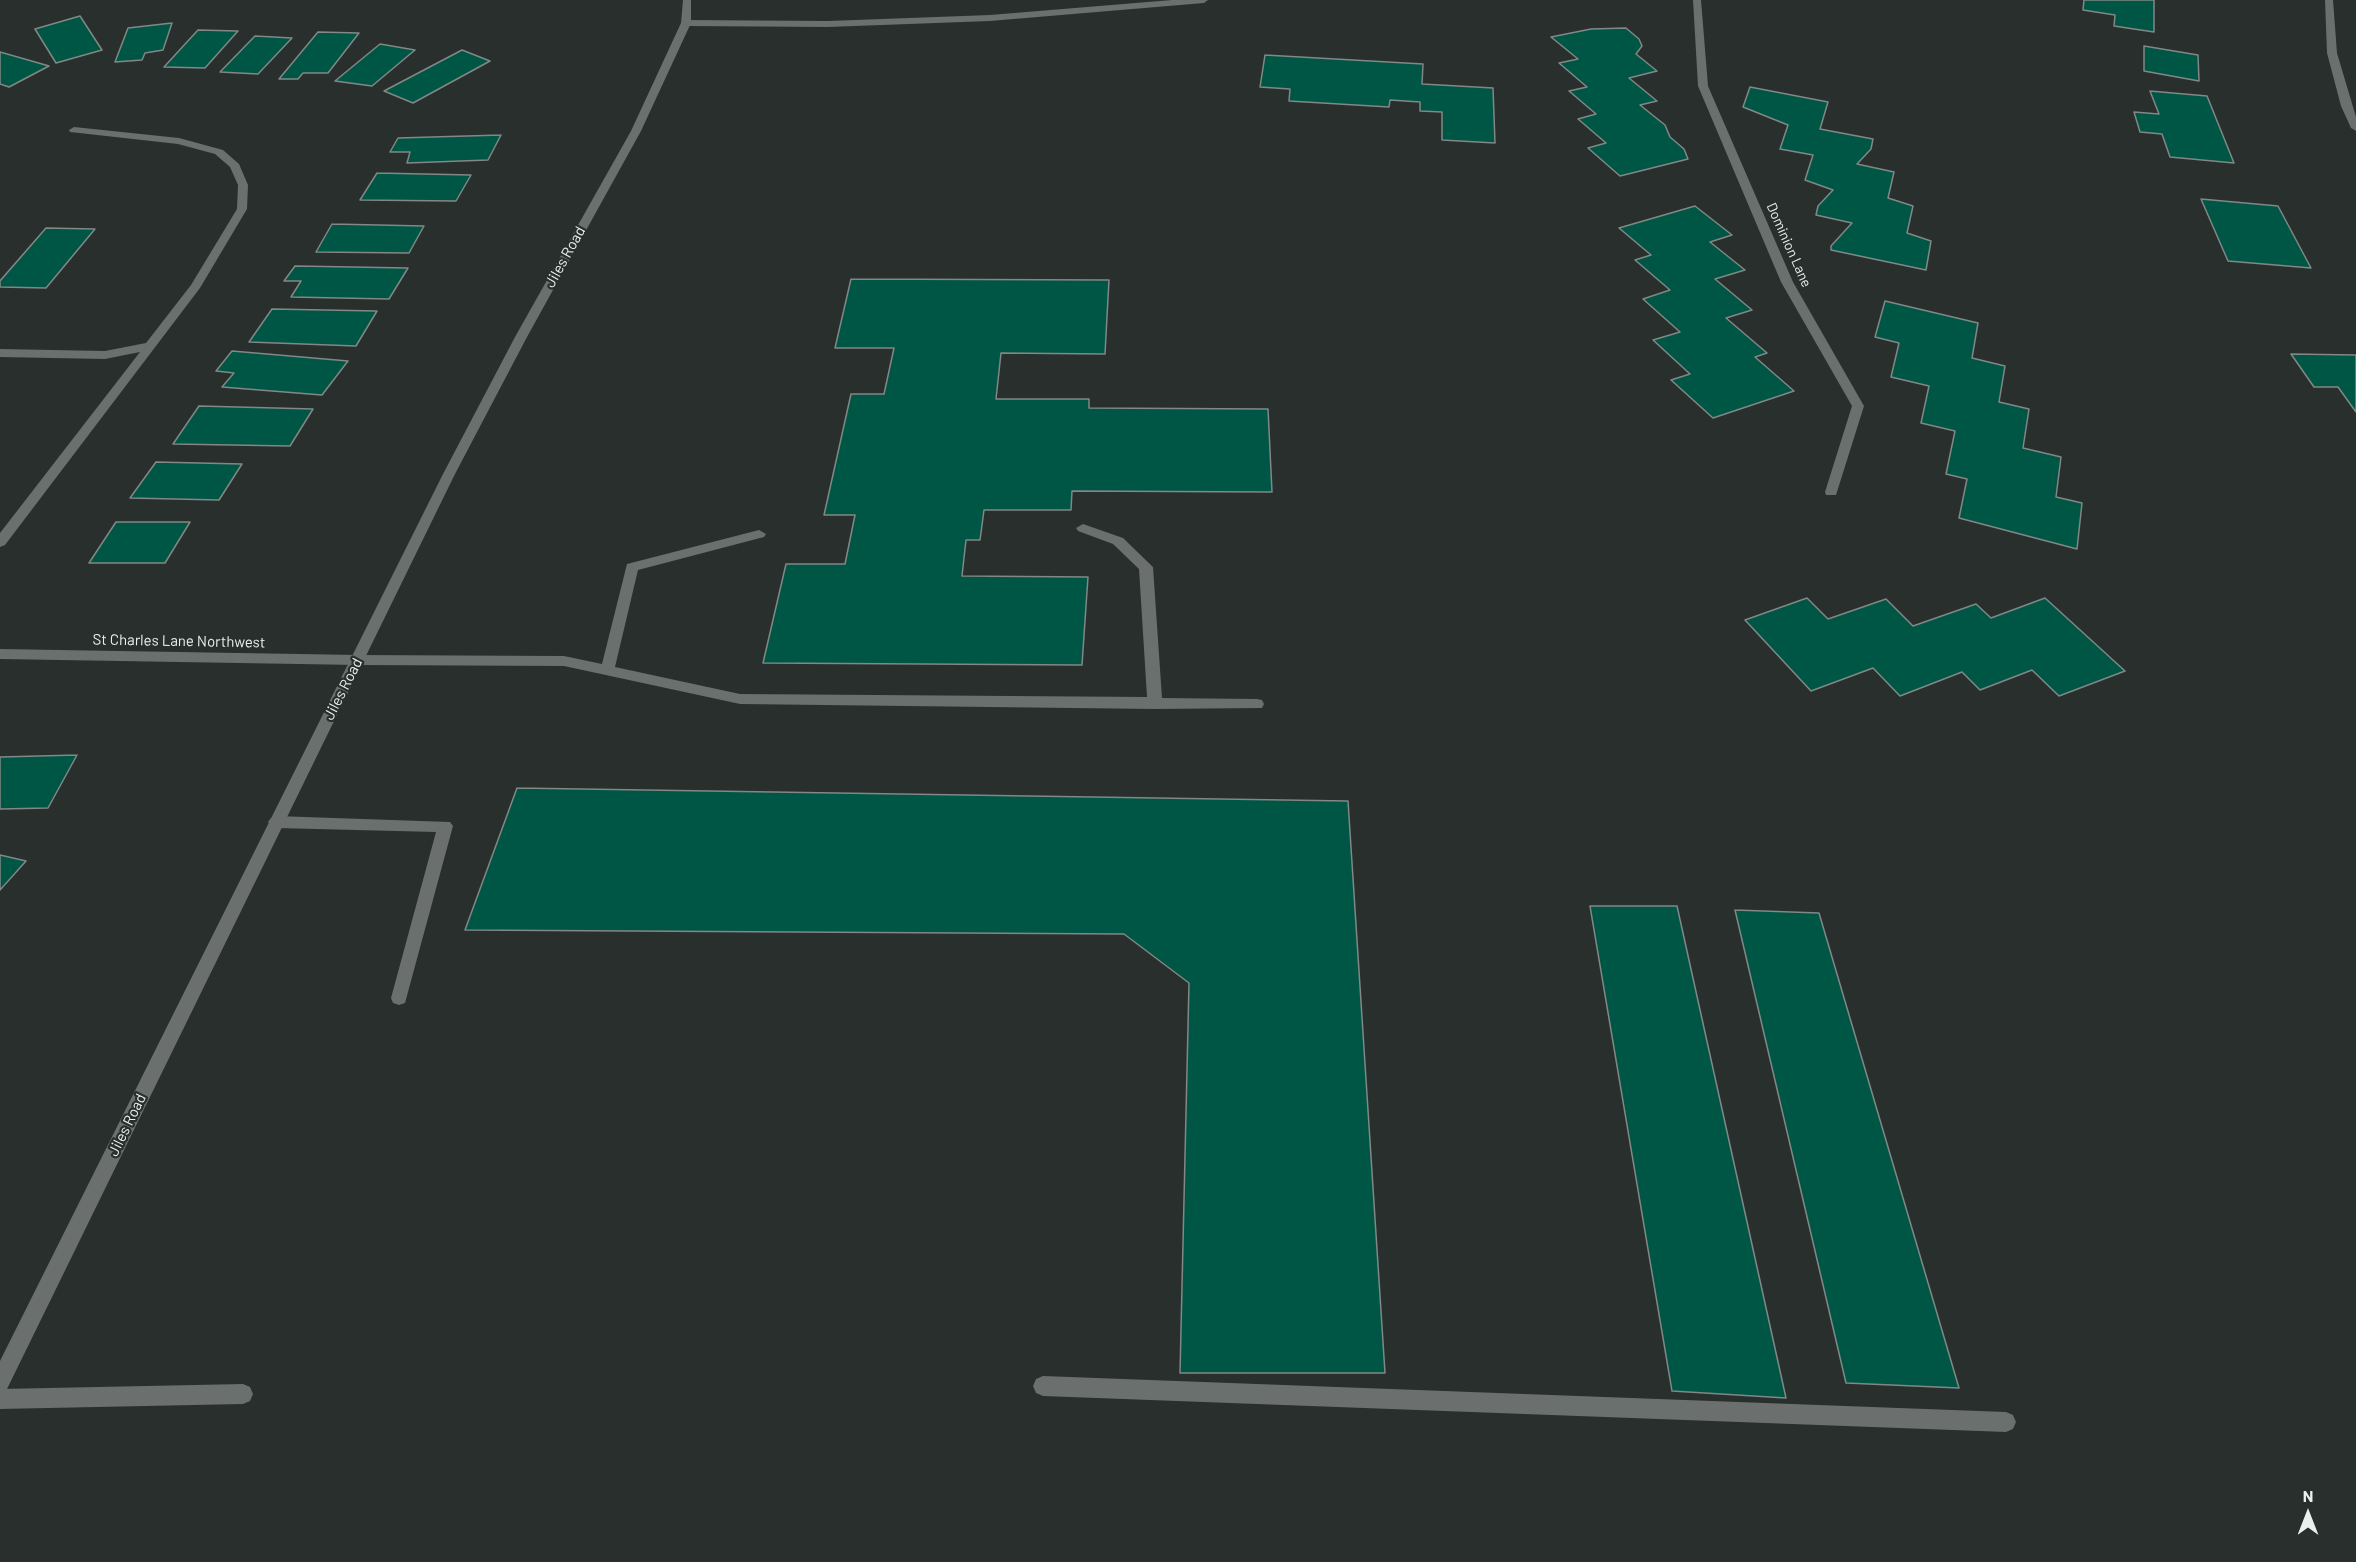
<!DOCTYPE html>
<html>
<head>
<meta charset="utf-8">
<style>
	body { margin:0 }
	#map { position:relative; width:2356px; height:1562px; overflow:hidden; background:#292f2d; font-family:Barlow,sans-serif }
	canvas { display:block }
	.north { position:absolute; left:2278px; top:1484px; width:60px; height:60px; -webkit-text-stroke:4px #292f2d; paint-order:stroke; rotate:0deg; font-size:16px; font-weight:700; line-height:24px; text-align:center; color:#ebefee }
	.north::after { content:''; display:block; margin:auto; width:21px; height:27px; background:#ebefee; clip-path:polygon(50% 0,100% 100%,50% 72%,0 100%) }
</style>
</head>
<body>
<div id="map">
<canvas width="2356" height="1562"></canvas>
<div class="north">N</div>
</div>
<script>
const g = document.querySelector('canvas').getContext('2d');
g.lineJoin = 'round';
function fillPath(path, color) { g.fillStyle = color; g.fill(path, 'evenodd'); }
const shape = rows => new Path2D(rows.map(r => 'M' + r).join(''));
function strokePath(path, color, width, dash) { g.strokeStyle = color; g.lineWidth = width; g.lineCap = dash ? 'butt' : 'round'; g.setLineDash(dash || []); g.stroke(path); }
function drawText(font, color, halo, rows, align = 'center') {
  g.font = font + ' Barlow,sans-serif'; g.lineWidth = 4.5; g.setLineDash([]); g.textBaseline = 'middle'; g.strokeStyle = halo; g.fillStyle = color; for (const [text, x, y, turn = 0] of rows) {
    g.save(); g.translate(x, y); g.rotate((+turn || 0) * Math.PI / 180); g.textAlign = isNaN(turn) ? turn : align; if (halo) g.strokeText(text, 0, 0); g.fillText(text, 0, 0); g.restore();
  }
}
const building = shape([
	[2084,0,2154,0,2154,32,2114,26,2115,15,2083,10,2084,0],
	[80,16,102,50,56,63,35,29,80,16],
	[172,23,163,50,145,53,142,60,115,62,128,28,172,23],
	[1626,28,1639,39,1642,46,1636,54,1657,71,1629,78,1657,101,1640,105,1665,125,1670,137,1684,149,1688,159,1620,176,1588,148,1606,143,1578,119,1596,114,1569,91,1587,87,1559,63,1578,59,1551,37,1591,29,1626,28],
	[198,30,238,31,205,68,164,67,198,30],
	[318,32,359,33,328,73,303,73,298,79,279,79,318,32],
	[255,36,292,38,258,74,220,72,255,36],
	[380,44,415,50,372,86,335,81,380,44],
	[2144,46,2198,55,2199,81,2144,71,2144,46],
	[462,50,490,61,413,103,384,91,462,50],
	[0,52,49,66,9,87,0,84,0,52],
	[1265,55,1423,64,1422,84,1493,88,1495,143,1442,140,1442,112,1420,111,1420,102,1390,100,1389,107,1289,101,1290,89,1260,87,1265,55],
	[1750,87,1828,102,1820,129,1873,139,1871,149,1857,164,1894,172,1888,198,1913,206,1907,233,1931,241,1926,270,1831,250,1831,246,1852,223,1816,215,1818,206,1833,190,1805,180,1813,155,1780,149,1788,125,1743,107,1750,87],
	[2150,91,2207,96,2234,163,2170,157,2162,134,2140,132,2134,112,2159,114,2150,91],
	[501,135,488,160,407,163,410,152,390,152,398,138,501,135],
	[377,173,471,175,456,201,360,200,377,173],
	[2201,199,2278,206,2311,268,2228,261,2201,199],
	[1695,206,1732,235,1710,242,1745,270,1715,279,1752,310,1726,318,1767,353,1755,357,1794,391,1713,418,1671,380,1690,374,1653,340,1680,332,1643,299,1670,290,1635,260,1651,255,1619,228,1695,206],
	[332,224,424,226,409,253,316,252,332,224],
	[46,228,95,229,46,288,0,287,0,281,46,228],
	[295,266,408,268,389,299,291,297,301,281,284,281,295,266],
	[851,279,1109,280,1105,354,1001,353,996,399,1089,399,1089,408,1268,409,1272,492,1072,491,1071,510,984,510,980,540,966,540,962,576,1088,577,1082,665,763,663,786,564,845,564,855,515,824,515,851,394,884,394,894,348,835,348,851,279],
	[1885,301,1978,323,1972,358,2005,366,1999,402,2029,409,2023,448,2061,457,2056,497,2082,503,2077,549,1959,518,1967,479,1946,474,1955,431,1921,423,1929,386,1891,377,1899,343,1875,337,1885,301],
	[272,309,377,311,356,346,249,342,272,309],
	[232,351,348,361,322,395,222,387,234,373,216,371,232,351],
	[2291,354,2356,355,2356,412,2338,387,2314,387,2291,354],
	[199,406,313,409,290,446,173,444,199,406],
	[156,462,242,464,219,500,130,498,156,462],
	[116,522,190,522,165,563,89,563,116,522],
	[1807,598,1828,619,1886,599,1913,626,1976,604,1991,618,2045,598,2125,671,2059,696,2032,670,1980,690,1962,672,1900,696,1873,668,1811,691,1745,620,1807,598],
	[77,755,48,808,0,809,0,757,77,755],
	[517,788,1348,801,1385,1373,1180,1373,1189,983,1124,934,465,930,517,788],
	[0,855,26,861,0,890,0,855],
	[1590,906,1677,906,1786,1398,1672,1391,1590,906],
	[1735,910,1819,913,1959,1388,1846,1383,1735,910]
]);
fillPath(building, '#005645');
strokePath(building, '#818885', 1.5);
fillPath(shape([
	[1083,524,1123,538,1153,567,1162,698,1257,699,1262,700,1264,704,1262,708,1155,709,740,704,564,666,358,665,351,660,358,655,564,656,602,664,627,564,759,530,766,534,764,537,638,570,615,667,740,694,1147,697,1139,569,1113,544,1078,531,1076,528,1083,524],
	[276,816,450,822,453,826,405,1003,399,1005,393,1003,391,998,436,832,276,828,271,826,268,822,271,818,276,816],
	[1043,1376,2006,1412,2013,1415,2016,1422,2013,1429,2006,1432,1043,1396,1036,1393,1033,1386,1036,1379,1043,1376],
	[243,1384,250,1387,253,1394,250,1401,243,1404,0,1409,0,1389,243,1384]
]), '#6b6f6d');
fillPath(shape([
	[1172,0,1208,0,1204,3,990,21,828,27,686,26,681,23,686,20,828,21,990,15,1172,0],
	[1693,0,1701,0,1708,86,1793,282,1864,406,1836,495,1826,495,1825,492,1852,406,1781,282,1698,86,1693,0],
	[2325,0,2333,0,2337,53,2356,117,2356,131,2351,128,2341,106,2327,53,2325,0],
	[74,127,179,138,223,150,239,164,248,185,247,209,200,288,5,545,0,547,0,533,140,352,105,359,0,357,0,349,105,351,146,343,191,285,237,209,238,185,230,167,215,154,178,144,70,132,69,130,74,127],
	[0,649,358,655,365,660,358,665,0,659,0,649]
]), '#6b6f6d');
fillPath(shape([
	[683,0,691,0,691,23,641,131,527,337,455,474,7,1389,0,1392,0,1361,443,474,515,337,631,131,681,23,683,0]
]), '#6b6f6d');
drawText('14px', '#ebefee', '#292f2d', [
	["Dominion Lane",1789,245,66]
]);
drawText('15px', '#ebefee', '#292f2d', [
	["Jiles Road",565,257,-61],
	["St Charles Lane Northwest",179,641,1],
	["Jiles Road",343,689,-63],
	["Jiles Road",127,1125,-64]
]);
</script>
</body>
</html>
